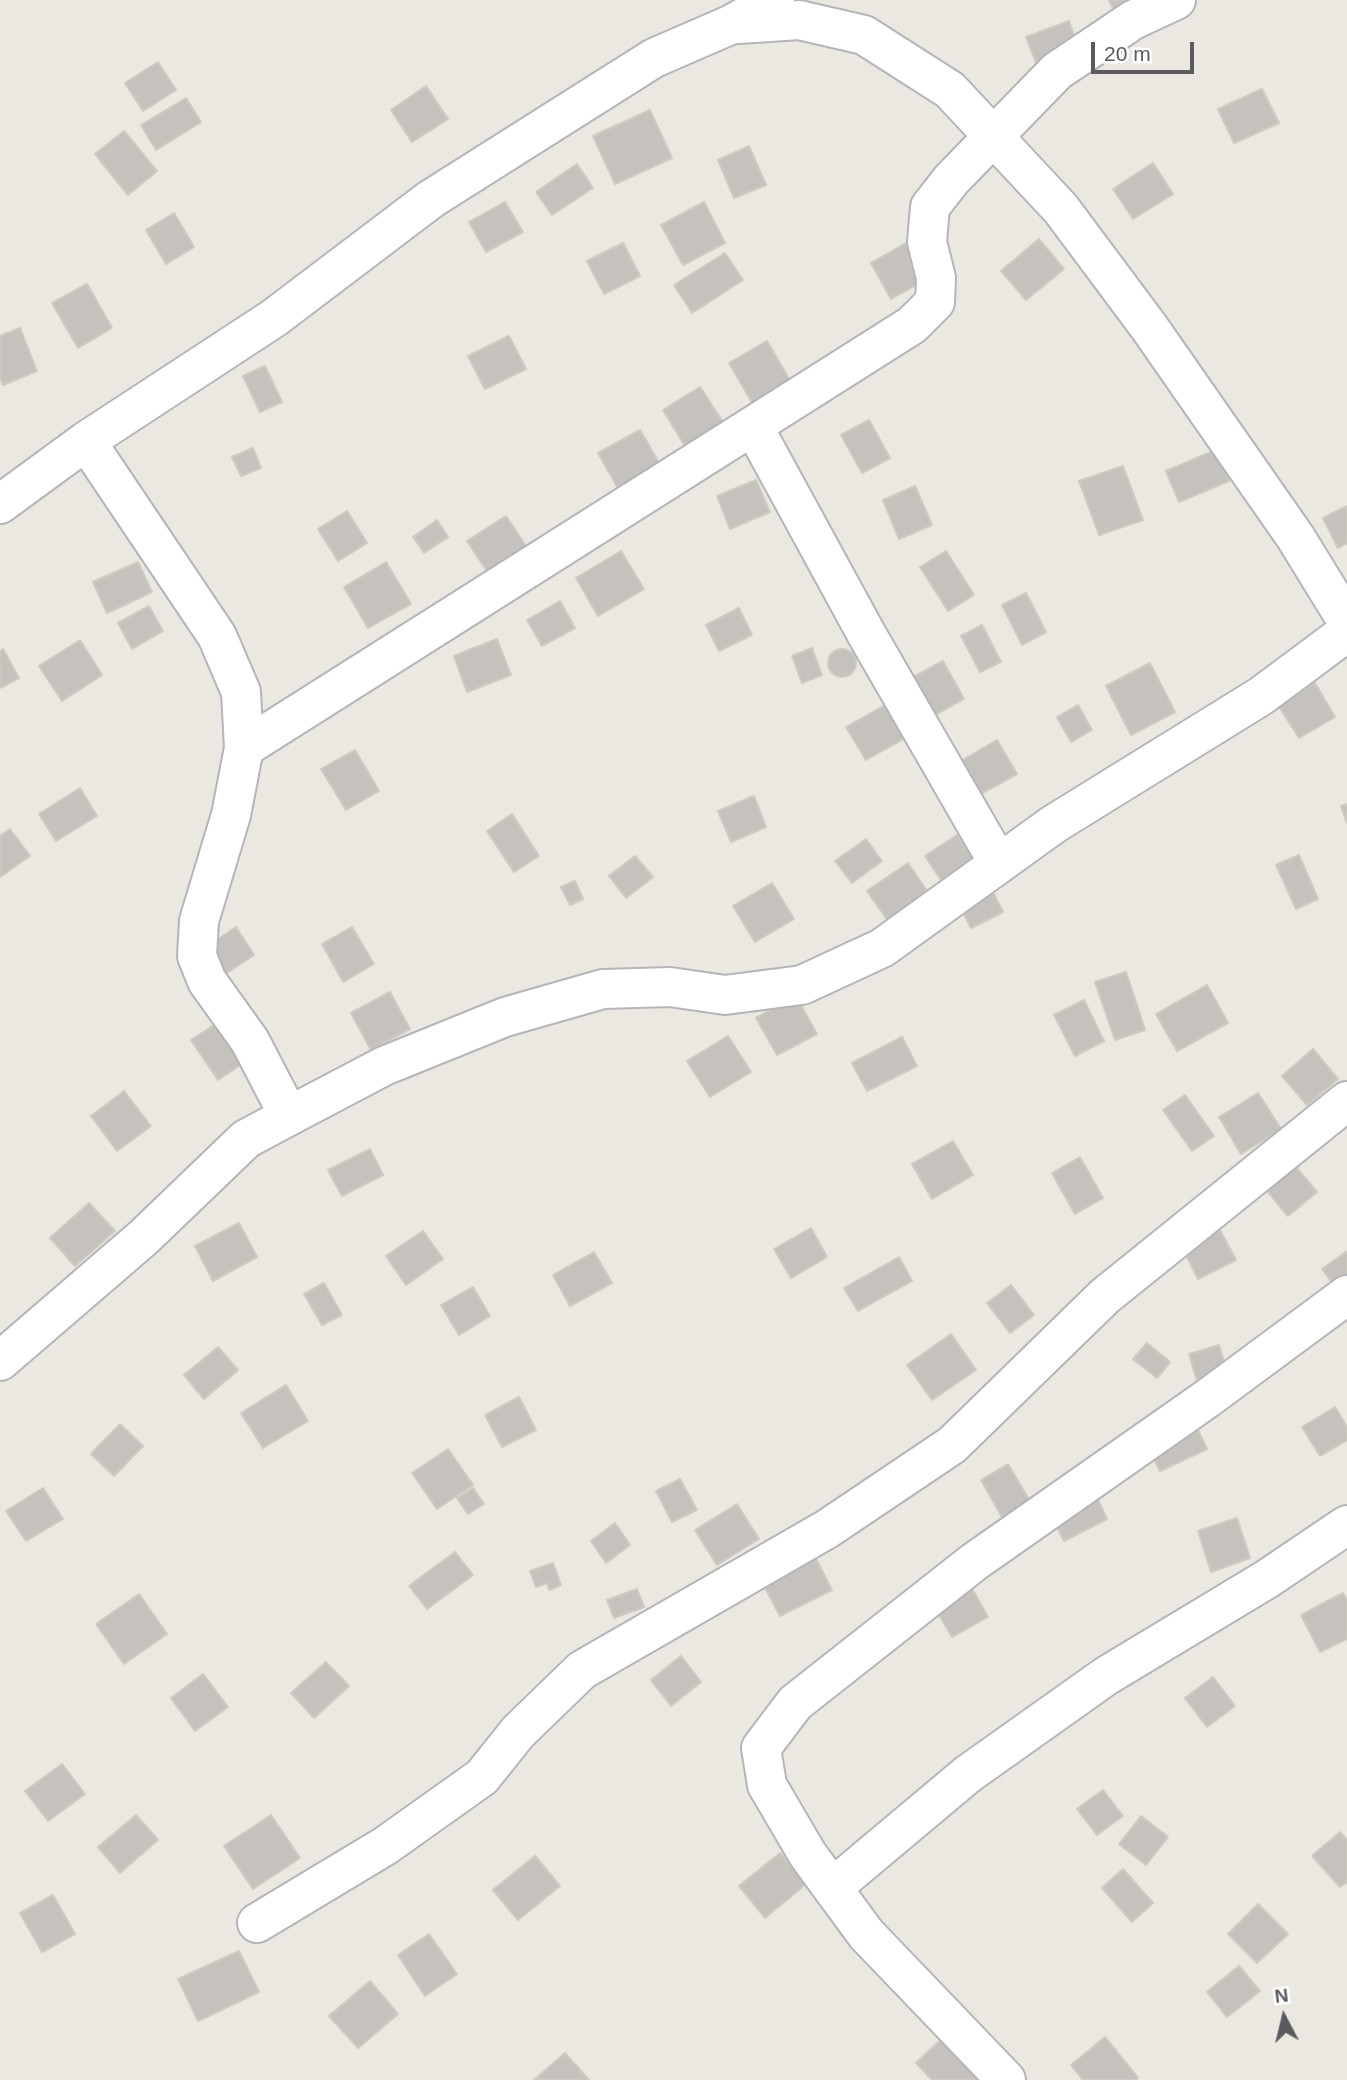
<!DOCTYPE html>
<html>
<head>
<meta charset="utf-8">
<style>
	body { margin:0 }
	#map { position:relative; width:1347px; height:2080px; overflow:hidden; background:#eae8e0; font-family:Helvetica,sans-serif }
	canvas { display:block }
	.north { position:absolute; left:1249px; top:1982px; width:70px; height:70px; -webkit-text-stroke:5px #fff; paint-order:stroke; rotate:353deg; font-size:19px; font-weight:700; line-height:28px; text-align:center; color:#595b5f }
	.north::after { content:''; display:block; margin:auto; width:24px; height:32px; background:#595b5f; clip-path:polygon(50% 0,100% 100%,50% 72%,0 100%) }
	.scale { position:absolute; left:1091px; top:42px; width:103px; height:32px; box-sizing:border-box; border:4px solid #595b5f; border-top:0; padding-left:9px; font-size:21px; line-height:24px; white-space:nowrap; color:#595b5f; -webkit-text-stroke:5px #fff; paint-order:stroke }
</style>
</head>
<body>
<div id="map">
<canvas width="1347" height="2080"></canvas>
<div class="north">N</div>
<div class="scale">20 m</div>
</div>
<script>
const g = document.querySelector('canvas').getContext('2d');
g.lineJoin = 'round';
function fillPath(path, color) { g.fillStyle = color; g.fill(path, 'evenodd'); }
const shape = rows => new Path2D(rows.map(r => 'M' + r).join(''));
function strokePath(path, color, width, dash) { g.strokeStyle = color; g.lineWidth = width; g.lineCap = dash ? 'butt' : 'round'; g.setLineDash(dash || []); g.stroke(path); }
const building = shape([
	[1109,0,1151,0,1118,18,1109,0],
	[1069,21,1078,47,1036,63,1026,37,1069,21],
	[158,62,176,90,143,111,125,83,158,62],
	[426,86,448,119,412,142,391,110,426,86],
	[1262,89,1279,123,1234,143,1218,109,1262,89],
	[186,98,201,122,156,150,141,125,186,98],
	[650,110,672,158,615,184,593,136,650,110],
	[124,131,157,171,128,195,95,154,124,131],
	[749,146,766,185,734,198,718,160,749,146],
	[1153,163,1173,194,1133,219,1113,189,1153,163],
	[577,164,593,188,552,215,536,192,577,164],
	[505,202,523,232,486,252,469,222,505,202],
	[704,202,725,243,683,265,661,225,704,202],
	[174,213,194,247,166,264,146,230,174,213],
	[1039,239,1064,269,1026,300,1001,271,1039,239],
	[623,243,640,276,604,294,587,261,623,243],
	[906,243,927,279,891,299,871,263,906,243],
	[725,253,743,280,692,313,674,285,725,253],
	[87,284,112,328,78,348,52,303,87,284],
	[20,328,37,371,3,385,0,377,0,336,20,328],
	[509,336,526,369,485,389,468,356,509,336],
	[767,341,791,382,753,404,729,363,767,341],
	[265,366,282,402,260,412,243,376,265,366],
	[700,387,723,422,685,446,663,410,700,387],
	[869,420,890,458,862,473,841,435,869,420],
	[640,430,661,466,619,490,598,453,640,430],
	[253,448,261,468,241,476,232,457,253,448],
	[1216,450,1229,481,1179,502,1166,471,1216,450],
	[1123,466,1143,520,1099,535,1079,481,1123,466],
	[756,480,770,512,730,529,717,496,756,480],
	[915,486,932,525,899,539,883,500,915,486],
	[1347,506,1347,543,1338,548,1323,518,1347,506],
	[347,511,367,543,338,561,318,529,347,511],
	[506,516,526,546,487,571,467,541,506,516],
	[437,520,448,537,424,553,413,537,437,520],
	[621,551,644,589,598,616,576,578,621,551],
	[946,551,974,595,948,611,920,567,946,551],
	[138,562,152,592,107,613,93,582,138,562],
	[386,562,411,604,368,628,344,587,386,562],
	[1026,593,1046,632,1022,645,1002,605,1026,593],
	[560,601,575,628,542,646,527,620,560,601],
	[149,606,163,631,132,649,118,623,149,606],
	[739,608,752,635,719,651,706,625,739,608],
	[982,625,1001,662,980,672,961,636,982,625],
	[497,639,511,675,467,692,454,656,497,639],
	[80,640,102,675,62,701,39,666,80,640],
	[812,648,822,675,802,683,792,656,812,648],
	'828 663a14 14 0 1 1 28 0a14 14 0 1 1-28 0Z',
	[3,649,19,678,0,688,0,651,3,649],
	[943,661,964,699,930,718,908,680,943,661],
	[1150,663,1175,712,1131,735,1106,686,1150,663],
	[1315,683,1335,717,1299,738,1278,705,1315,683],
	[887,704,907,737,866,760,846,727,887,704],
	[1078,705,1092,730,1071,742,1057,717,1078,705],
	[997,740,1017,774,975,797,956,764,997,740],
	[355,750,379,791,346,810,321,769,355,750],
	[80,788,97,816,56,841,39,814,80,788],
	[754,796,766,827,731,842,718,811,754,796],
	[1347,804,1347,823,1341,806,1347,804],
	[512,814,539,856,514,872,487,831,512,814],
	[10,829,30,856,0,877,0,836,10,829],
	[957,835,973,859,941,880,925,856,957,835],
	[866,839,882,861,852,883,835,861,866,839],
	[1299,855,1318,899,1296,909,1276,865,1299,855],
	[635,856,653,877,626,898,609,876,635,856],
	[908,863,934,901,893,928,867,891,908,863],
	[575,881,583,899,570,905,561,887,575,881],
	[988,882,1003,912,971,928,956,898,988,882],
	[772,883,794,919,755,942,733,906,772,883],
	[236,927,254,955,224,975,205,948,236,927],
	[352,927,374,964,343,982,322,944,352,927],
	[1126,972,1145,1030,1115,1040,1095,982,1126,972],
	[1207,985,1228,1023,1177,1051,1156,1014,1207,985],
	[390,992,410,1029,371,1050,351,1013,390,992],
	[796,996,817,1034,777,1055,756,1018,796,996],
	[1084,1000,1104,1041,1075,1056,1054,1015,1084,1000],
	[220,1021,246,1061,218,1080,191,1040,220,1021],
	[728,1036,751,1072,710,1097,687,1061,728,1036],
	[902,1037,917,1066,867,1091,852,1063,902,1037],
	[1313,1049,1338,1079,1307,1105,1282,1076,1313,1049],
	[124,1091,151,1126,117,1151,91,1116,124,1091],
	[1258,1093,1281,1129,1241,1154,1219,1117,1258,1093],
	[1185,1095,1214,1136,1192,1151,1163,1110,1185,1095],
	[953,1141,973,1175,932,1199,912,1164,953,1141],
	[370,1149,383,1175,342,1196,328,1170,370,1149],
	[1080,1157,1103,1198,1075,1214,1052,1173,1080,1157],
	[1292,1162,1317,1192,1288,1216,1263,1186,1292,1162],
	[89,1203,115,1231,75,1266,50,1238,89,1203],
	[239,1223,257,1257,213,1281,195,1246,239,1223],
	[811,1228,827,1257,791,1278,774,1249,811,1228],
	[1220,1230,1236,1260,1198,1279,1183,1249,1220,1230],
	[423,1231,443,1259,406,1285,386,1256,423,1231],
	[1347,1251,1347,1281,1336,1288,1322,1269,1347,1251],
	[594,1252,612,1283,570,1306,553,1275,594,1252],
	[899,1257,912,1281,858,1311,844,1288,899,1257],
	[324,1283,342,1315,322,1325,304,1294,324,1283],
	[1011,1285,1034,1315,1010,1333,987,1303,1011,1285],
	[473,1287,490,1316,459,1335,441,1305,473,1287],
	[951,1334,976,1370,932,1400,907,1365,951,1334],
	[1147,1343,1170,1362,1157,1378,1133,1359,1147,1343],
	[1219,1345,1227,1372,1197,1381,1189,1354,1219,1345],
	[218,1347,238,1370,204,1399,184,1375,218,1347],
	[286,1385,308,1421,263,1448,241,1413,286,1385],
	[519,1397,536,1430,502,1447,485,1415,519,1397],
	[1335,1407,1347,1427,1347,1440,1320,1456,1302,1427,1335,1407],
	[1194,1422,1207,1449,1160,1471,1147,1445,1194,1422],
	[120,1424,143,1446,114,1476,91,1454,120,1424],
	[448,1449,473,1485,437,1509,412,1473,448,1449],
	[1008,1464,1034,1508,1006,1524,981,1480,1008,1464],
	[680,1479,697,1510,672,1522,656,1491,680,1479],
	[43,1488,63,1519,26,1541,6,1511,43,1488],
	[473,1488,484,1504,468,1514,457,1498,473,1488],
	[1095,1494,1107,1519,1064,1541,1051,1515,1095,1494],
	[737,1504,759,1539,717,1565,695,1530,737,1504],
	[1237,1518,1250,1558,1211,1572,1198,1531,1237,1518],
	[615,1523,630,1545,606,1563,591,1541,615,1523],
	[455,1552,473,1575,427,1609,409,1586,455,1552],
	[815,1557,832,1590,780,1616,763,1584,815,1557],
	[553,1563,561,1585,549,1590,547,1583,536,1587,530,1571,553,1563],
	[970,1585,988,1617,952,1637,934,1606,970,1585],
	[637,1589,644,1607,614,1618,607,1600,637,1589],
	[1343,1593,1347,1600,1347,1639,1320,1652,1301,1615,1343,1593],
	[139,1594,167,1634,124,1664,96,1624,139,1594],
	[681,1656,701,1682,671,1706,651,1680,681,1656],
	[326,1662,349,1686,314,1718,291,1693,326,1662],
	[203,1674,228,1707,195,1731,171,1698,203,1674],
	[1213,1677,1235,1706,1207,1727,1185,1698,1213,1677],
	[62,1764,85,1794,48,1821,25,1791,62,1764],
	[1103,1790,1123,1816,1097,1835,1077,1809,1103,1790],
	[136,1815,158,1840,120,1873,98,1847,136,1815],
	[271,1815,300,1858,253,1889,224,1846,271,1815],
	[1141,1816,1168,1837,1146,1865,1119,1844,1141,1816],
	[1340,1832,1347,1840,1347,1882,1340,1887,1312,1856,1340,1832],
	[780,1853,806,1884,765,1918,739,1886,780,1853],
	[535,1856,560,1886,518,1920,493,1890,535,1856],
	[1123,1869,1153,1903,1132,1922,1102,1888,1123,1869],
	[53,1895,75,1934,42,1952,20,1913,53,1895],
	[1258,1904,1288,1934,1257,1963,1228,1934,1258,1904],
	[429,1934,457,1974,425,1996,398,1955,429,1934],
	[239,1951,259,1992,198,2021,178,1979,239,1951],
	[1239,1966,1260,1991,1227,2017,1207,1992,1239,1966],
	[370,1981,398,2014,358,2048,329,2016,370,1981],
	[949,2032,986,2071,976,2080,932,2080,916,2063,949,2032],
	[1105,2037,1138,2078,1136,2080,1083,2080,1071,2065,1105,2037],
	[565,2053,589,2080,534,2080,565,2053]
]);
fillPath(building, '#c5c2bd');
strokePath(building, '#cecac0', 2);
const street = shape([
	[739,24,799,20,864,35,950,90,1061,209,1149,327,1296,538,1347,621],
	[753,426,867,635,999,864],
	[86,441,217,636,241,692,244,748,231,815,199,921,197,956,207,981,250,1041,289,1116],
	[0,504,86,441,274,318,431,199,654,58,730,25,775,0],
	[244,748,912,325,935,302,936,278,927,242,930,207,951,180,1057,71,1133,20,1176,0],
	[0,1361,144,1237,246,1139,289,1116,384,1066,505,1017,603,989,670,987,725,995,802,985,882,948,1054,824,1261,696,1347,632],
	[832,1888,968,1774,1106,1676,1267,1579,1347,1525],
	[257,1923,385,1846,482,1777,518,1732,582,1670,827,1529,952,1445,1105,1296,1347,1101],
	[1006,2080,866,1934,808,1855,767,1785,761,1748,795,1703,974,1562,1208,1398,1347,1295]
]);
strokePath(street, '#b3b5b9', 42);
strokePath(street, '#fff', 38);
</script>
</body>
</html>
